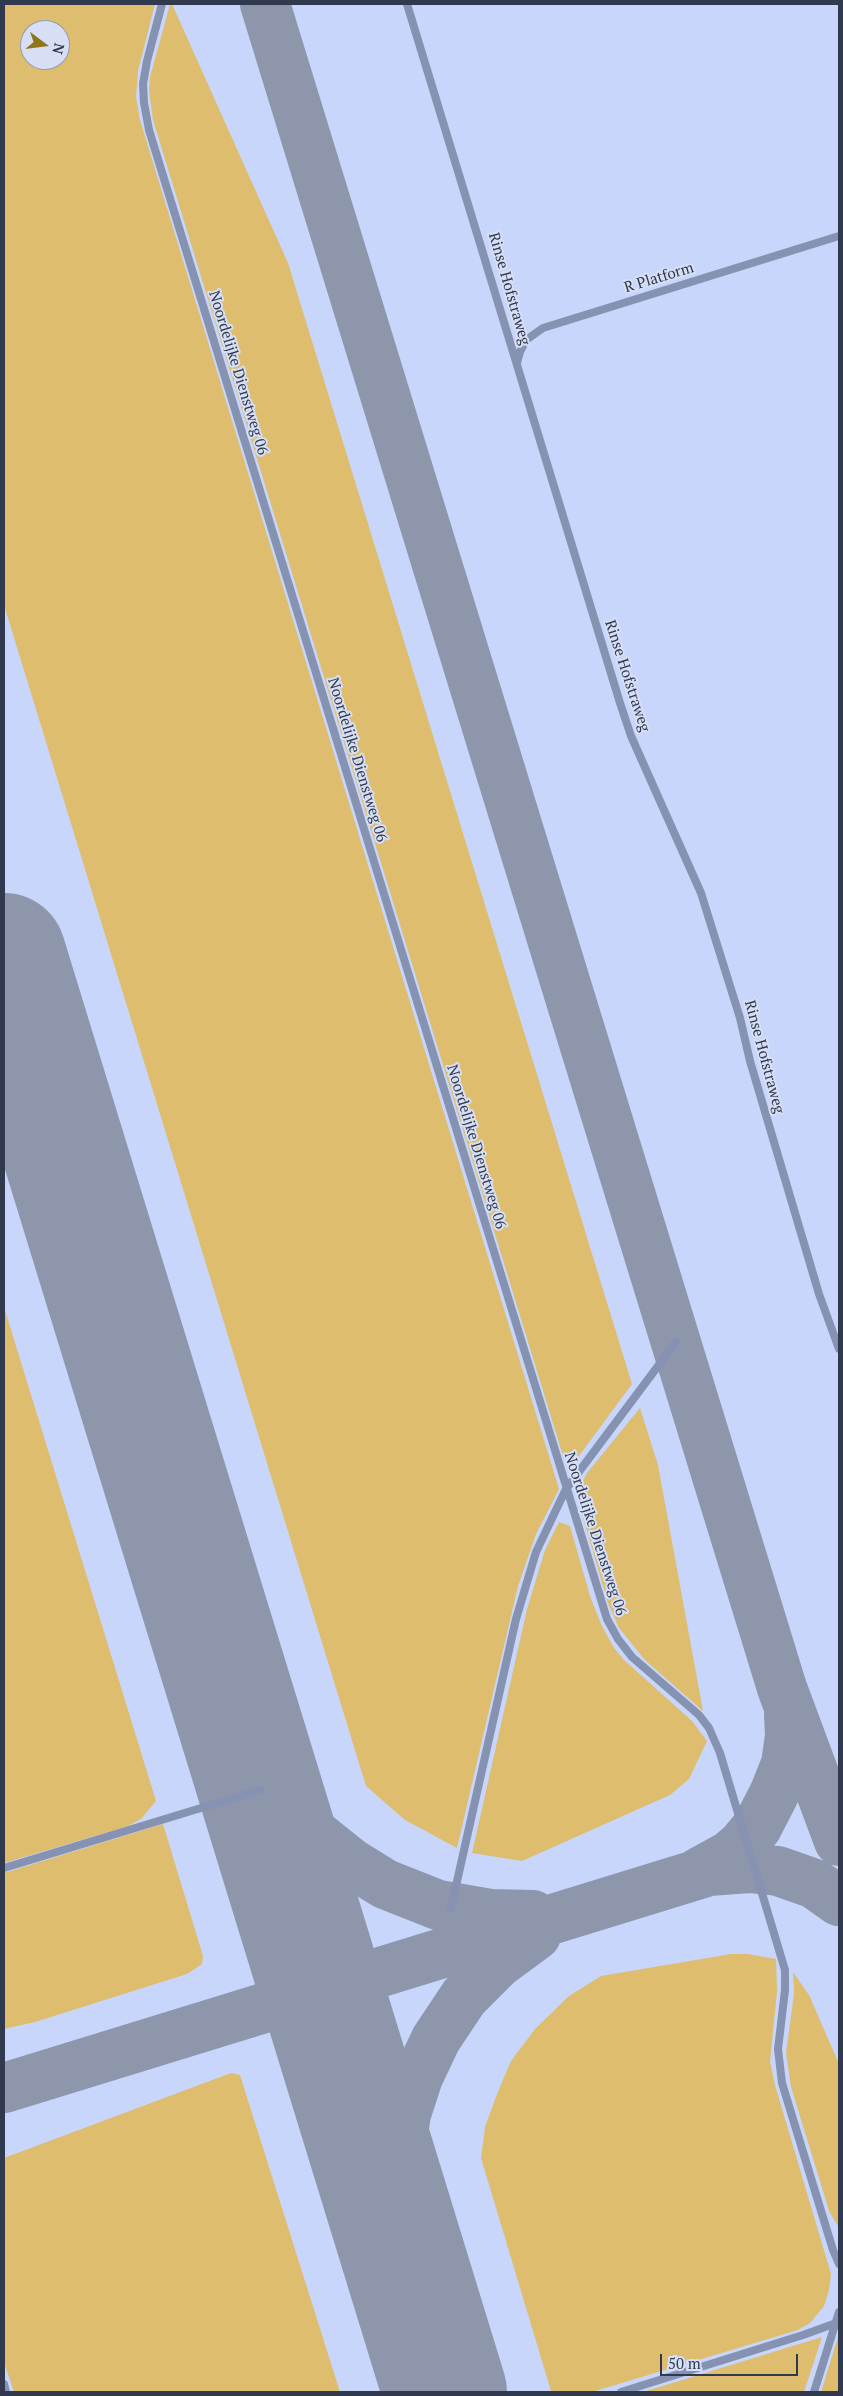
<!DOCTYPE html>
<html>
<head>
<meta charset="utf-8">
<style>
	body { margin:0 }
	#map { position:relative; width:843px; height:2396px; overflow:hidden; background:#d6dff5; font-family:"PT Serif",serif }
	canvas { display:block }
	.frame { position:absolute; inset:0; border:5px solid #31394e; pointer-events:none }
	.north { position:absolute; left:20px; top:20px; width:50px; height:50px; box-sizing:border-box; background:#d6dff5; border:1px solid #949db2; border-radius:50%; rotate:105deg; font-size:14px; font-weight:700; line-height:20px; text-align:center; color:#31394e }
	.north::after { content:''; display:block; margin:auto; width:18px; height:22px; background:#917319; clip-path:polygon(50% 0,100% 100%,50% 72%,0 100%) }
	.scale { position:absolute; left:660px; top:2354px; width:138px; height:22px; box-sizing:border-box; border:2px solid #31394e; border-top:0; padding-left:6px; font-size:15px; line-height:18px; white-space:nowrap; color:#31394e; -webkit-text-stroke:4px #d6dff5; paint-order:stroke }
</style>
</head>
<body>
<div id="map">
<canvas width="843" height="2396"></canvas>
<div class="frame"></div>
<div class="north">N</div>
<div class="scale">50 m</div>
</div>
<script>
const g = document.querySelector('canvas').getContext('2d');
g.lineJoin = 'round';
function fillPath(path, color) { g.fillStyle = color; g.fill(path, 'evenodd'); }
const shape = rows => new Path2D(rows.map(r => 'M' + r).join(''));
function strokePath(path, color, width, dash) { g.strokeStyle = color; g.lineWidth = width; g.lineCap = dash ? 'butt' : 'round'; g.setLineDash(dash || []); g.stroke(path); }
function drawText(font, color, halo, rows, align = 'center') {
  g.font = font + ' "PT Serif",serif'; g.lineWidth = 4; g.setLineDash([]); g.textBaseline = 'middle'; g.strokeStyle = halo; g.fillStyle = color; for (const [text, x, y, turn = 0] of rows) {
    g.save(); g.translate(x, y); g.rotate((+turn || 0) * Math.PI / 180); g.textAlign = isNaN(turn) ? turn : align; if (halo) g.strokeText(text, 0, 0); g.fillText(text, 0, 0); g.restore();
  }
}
fillPath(shape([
	[4,4,839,4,839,2392,4,2392],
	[30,30,60,30,60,60,30,60]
]), '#c7d6fa');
fillPath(shape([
	[4,4,155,4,138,71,136,97,140,120,559,1489,536,1534,518,1586,457,1848,405,1820,366,1786,4,605],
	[30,30,60,30,60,60,30,60],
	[170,4,172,4,288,263,632,1384,576,1460,564,1459,153,120,149,90,150,77],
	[4,1307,156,1801,141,1819,128,1826,4,1863],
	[640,1408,658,1465,703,1711,645,1660,619,1628,608,1603,579,1504,579,1489,587,1473],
	[559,1522,570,1526,590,1596,601,1624,614,1648,624,1660,692,1721,707,1741,689,1779,670,1795,522,1861,472,1853,527,1609,545,1550],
	[163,1824,203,1956,202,1964,187,1974,35,2022,4,2029,4,1873],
	[731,1954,748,1954,776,1959,777,1992,770,2061,775,2085,831,2274,829,2290,824,2306,810,2323,798,2330,592,2392,554,2392,551,2391,481,2158,485,2127,497,2094,511,2061,535,2029,569,1996,601,1976],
	[793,1972,809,1995,839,2064,839,2228,829,2211,823,2191,791,2087,786,2053,794,1994],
	[231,2073,240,2075,340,2392,14,2392,4,2362,4,2158],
	[839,2334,839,2392,821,2392],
	[822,2337,804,2392,643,2392]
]), '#debe6e');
strokePath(shape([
	[265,4,782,1688,839,1841],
	[240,1723,282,1795,316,1835,351,1863,385,1884,438,1905,490,1914,533,1915],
	[698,1873,729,1856,742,1845,757,1827,774,1794,786,1764,790,1736,789,1715],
	[4,2088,709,1871,749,1868,778,1871,815,1884,839,1901],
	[405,2260,398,2214,397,2171,406,2114,418,2077,436,2039,464,1997,498,1963,536,1935]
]), '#8e96ac', 50);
strokePath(shape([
	[4,955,445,2392]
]), '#8e96ac', 124);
strokePath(shape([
	[162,4,147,61,143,84,144,103,149,130,607,1619,618,1639,632,1657,699,1715,709,1728,720,1753,785,1970,785,1990,778,2049,782,2083,833,2250,839,2264],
	[407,4,620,703,631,736,701,893,740,1018,750,1061,819,1294,839,1349],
	[517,363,520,352,526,340,543,328,839,236],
	[4,1868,260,1790],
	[451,1908,516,1619,536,1552,566,1489,676,1342],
	[4,2384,6,2392],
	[621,2392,803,2335,839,2322],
	[814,2392,839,2312]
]), '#8692b2', 8);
drawText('15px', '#31394e', '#d6dff5', [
	["R Platform",659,278,-17],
	["Rinse Hofstraweg",509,289,74],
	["Noordelijke Dienstweg 06",238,373,73],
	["Rinse Hofstraweg",627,676,72],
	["Noordelijke Dienstweg 06",357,760,73],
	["Rinse Hofstraweg",764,1057,75],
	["Noordelijke Dienstweg 06",476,1147,73],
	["Noordelijke Dienstweg 06",595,1534,72]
]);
</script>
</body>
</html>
